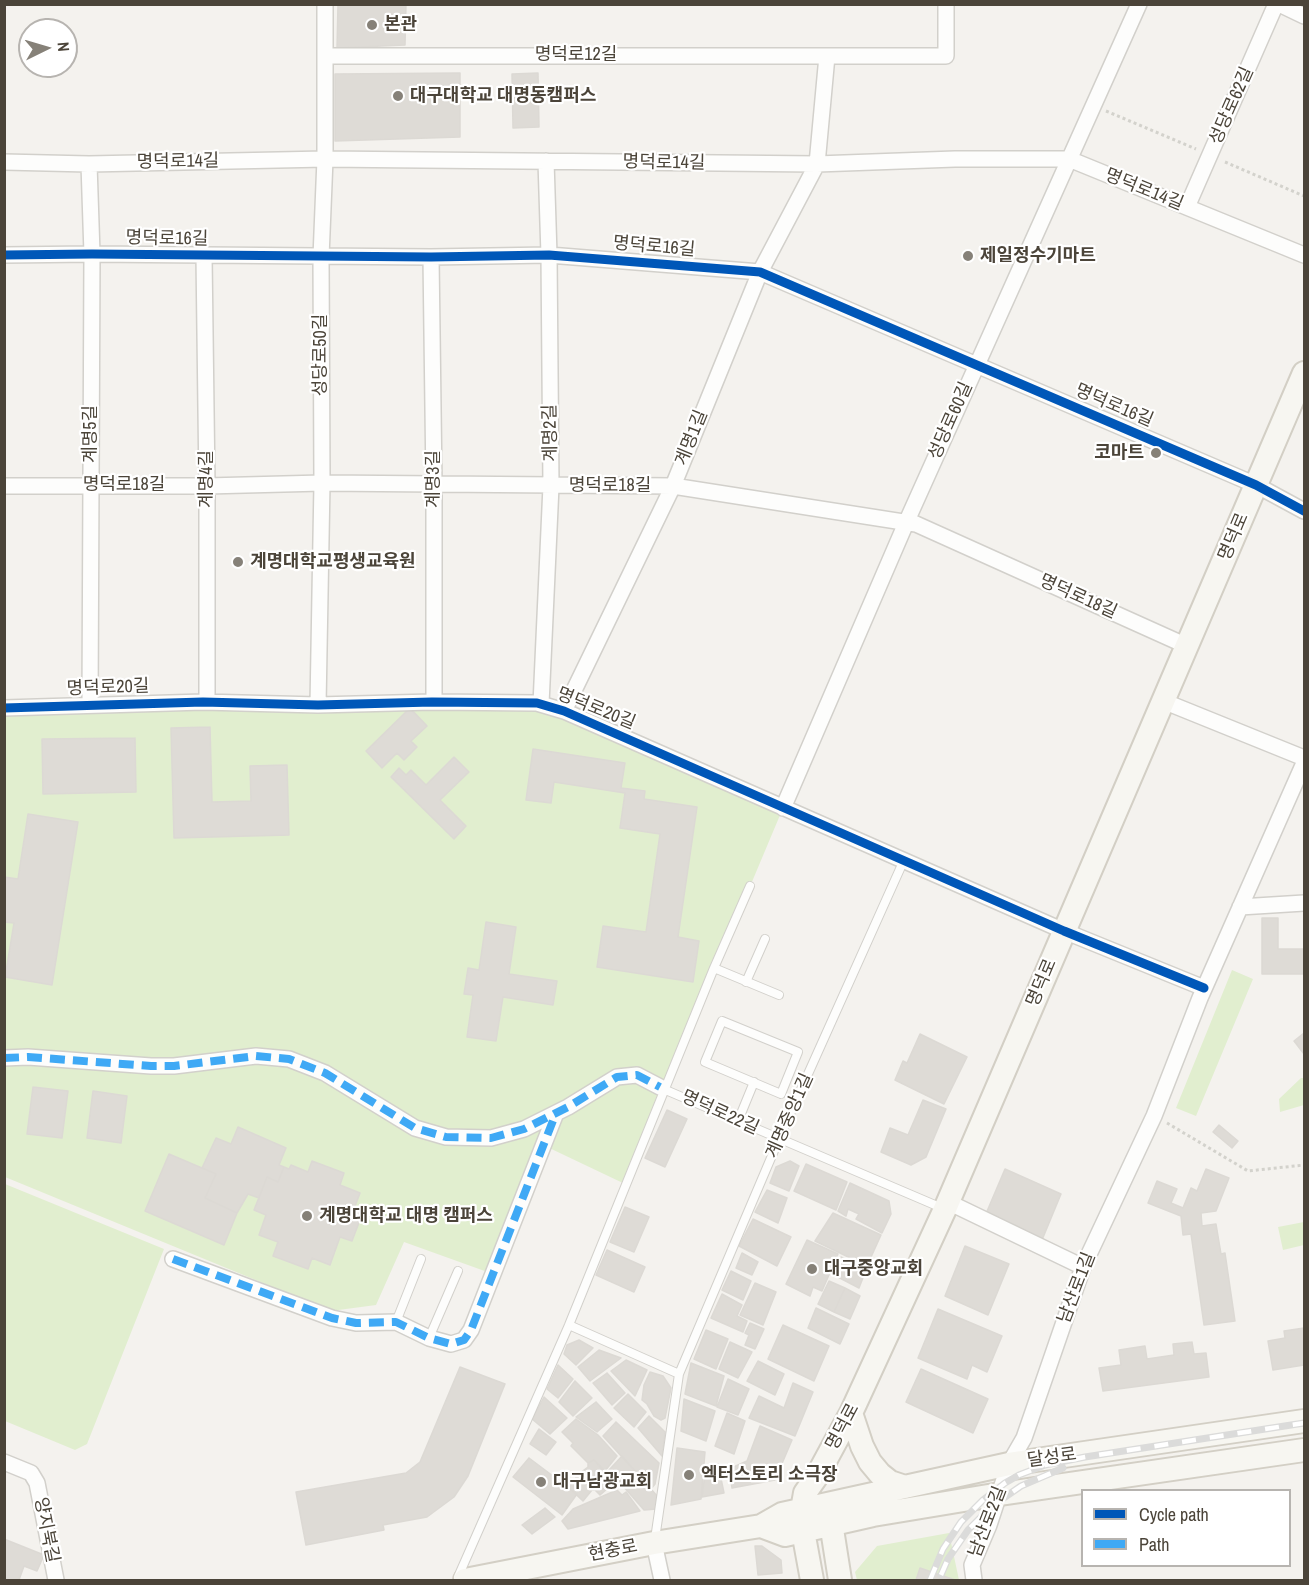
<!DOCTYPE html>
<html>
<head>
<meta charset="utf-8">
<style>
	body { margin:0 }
	#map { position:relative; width:1309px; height:1585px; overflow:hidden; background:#f4f2ee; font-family:"Archivo Narrow",sans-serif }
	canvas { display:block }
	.frame { position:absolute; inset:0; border:6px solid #4b4439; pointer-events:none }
	.legend { position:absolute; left:1081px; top:1489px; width:210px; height:78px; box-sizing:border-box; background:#fff; border:2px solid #b7b4b0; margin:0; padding:8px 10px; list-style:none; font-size:18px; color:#4b4439 }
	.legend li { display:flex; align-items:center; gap:12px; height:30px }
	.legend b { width:30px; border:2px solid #b7b4b0 }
	.north { position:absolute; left:18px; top:18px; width:60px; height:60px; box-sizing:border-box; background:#fff; border:2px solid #b7b4b0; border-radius:50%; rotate:85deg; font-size:16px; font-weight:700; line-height:24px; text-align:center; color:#4b4439 }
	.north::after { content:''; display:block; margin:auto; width:21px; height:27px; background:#868178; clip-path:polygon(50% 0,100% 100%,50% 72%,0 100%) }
</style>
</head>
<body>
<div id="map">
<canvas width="1309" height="1585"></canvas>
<div class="frame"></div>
<ul class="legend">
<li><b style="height:8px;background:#0057b8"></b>Cycle path</li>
<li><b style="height:8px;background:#3fa9f5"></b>Path</li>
</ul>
<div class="north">N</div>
</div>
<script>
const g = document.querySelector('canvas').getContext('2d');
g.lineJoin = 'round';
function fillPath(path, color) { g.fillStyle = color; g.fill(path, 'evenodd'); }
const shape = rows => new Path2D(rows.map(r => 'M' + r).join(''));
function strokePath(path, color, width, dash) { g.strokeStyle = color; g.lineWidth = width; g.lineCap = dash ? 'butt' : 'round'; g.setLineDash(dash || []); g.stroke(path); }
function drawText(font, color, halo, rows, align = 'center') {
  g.font = font + ' "Archivo Narrow","Noto Sans KR",sans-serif'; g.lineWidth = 4.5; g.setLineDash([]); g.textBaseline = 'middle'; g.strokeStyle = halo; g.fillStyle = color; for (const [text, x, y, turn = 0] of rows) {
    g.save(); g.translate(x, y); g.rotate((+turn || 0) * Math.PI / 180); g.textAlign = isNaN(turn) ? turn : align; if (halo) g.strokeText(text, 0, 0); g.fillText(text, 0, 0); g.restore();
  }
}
fillPath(shape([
	[541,704,783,808,625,1184,543,1145,493,1274,404,1242,376,1305,331,1311,5,1177,5,707],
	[1232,970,1253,979,1196,1116,1176,1108],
	[1301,1078,1304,1078,1304,1105,1280,1112,1279,1099],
	[5,1184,164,1249,87,1444,75,1450,5,1421],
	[1304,1222,1304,1245,1283,1250,1278,1227],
	[949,1533,959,1580,857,1580,855,1572,877,1546]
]), '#e1eecf');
const building = shape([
	[338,4,406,4,405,45,337,48,338,4],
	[460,73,460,137,335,141,335,74,460,73],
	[538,73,539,127,513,128,512,74,538,73],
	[410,708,427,726,411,741,417,747,404,760,397,753,382,768,366,751,410,708],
	[210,727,212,802,251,801,250,766,287,765,289,835,174,838,171,728,210,727],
	[135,738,136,792,43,794,42,739,135,738],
	[533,749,625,763,621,788,645,791,644,799,697,807,678,937,699,941,693,982,597,967,603,926,646,932,660,834,620,828,625,793,554,782,551,803,526,800,533,749],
	[454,757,469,772,440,800,466,826,454,839,391,777,399,768,406,775,411,770,426,785,454,757],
	[28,814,78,822,52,985,5,977,14,923,4,922,4,877,18,879,28,814],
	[1262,918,1278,918,1278,949,1304,949,1304,974,1262,974,1262,918],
	[486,922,516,927,509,974,557,981,553,1005,503,997,496,1041,467,1037,473,995,464,994,468,968,479,970,486,922],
	[1304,1033,1304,1054,1294,1041,1304,1033],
	[920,1034,967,1057,944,1104,895,1080,903,1061,907,1063,920,1034],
	[33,1087,68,1091,62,1138,27,1134,33,1087],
	[93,1091,127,1096,121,1143,87,1138,93,1091],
	[923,1100,946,1109,926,1157,911,1165,881,1152,890,1128,908,1135,923,1100],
	[667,1110,687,1119,665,1167,645,1158,667,1110],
	[1219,1125,1238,1141,1232,1148,1213,1132,1219,1125],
	[238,1127,286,1148,279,1165,284,1167,278,1182,267,1177,259,1198,248,1194,237,1213,205,1198,216,1174,202,1168,216,1138,231,1144,238,1127],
	[169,1154,216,1174,205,1198,237,1213,224,1245,145,1211,169,1154],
	[312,1161,344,1173,340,1185,360,1193,354,1209,363,1212,352,1241,340,1237,330,1265,312,1258,308,1269,273,1256,278,1242,259,1235,266,1215,254,1210,267,1177,278,1182,284,1167,289,1169,291,1165,308,1172,312,1161],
	[790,1161,799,1166,789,1191,770,1183,776,1167,790,1161],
	[806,1164,847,1182,836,1210,794,1191,806,1164],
	[1005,1169,1061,1194,1042,1240,985,1216,1005,1169],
	[1206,1169,1229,1178,1216,1211,1201,1213,1202,1226,1216,1224,1221,1254,1225,1253,1235,1321,1204,1325,1191,1234,1183,1235,1181,1216,1148,1203,1157,1181,1177,1189,1171,1203,1183,1208,1191,1188,1197,1191,1206,1169],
	[850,1183,889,1201,891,1214,882,1233,856,1219,859,1214,848,1209,846,1216,838,1211,850,1183],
	[767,1190,787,1198,778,1223,755,1212,767,1190],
	[625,1207,649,1217,634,1252,610,1242,625,1207],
	[833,1213,881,1235,867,1266,815,1241,833,1213],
	[753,1219,791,1237,777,1266,739,1246,753,1219],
	[807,1240,838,1254,822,1291,813,1287,810,1296,786,1284,807,1240],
	[965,1246,1009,1264,988,1315,945,1296,965,1246],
	[607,1250,645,1267,634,1292,596,1275,607,1250],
	[742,1253,758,1262,752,1275,736,1268,742,1253],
	[841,1257,866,1270,859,1288,832,1274,841,1257],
	[731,1271,751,1281,743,1300,722,1290,731,1271],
	[829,1281,845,1288,834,1312,818,1304,829,1281],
	[755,1283,776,1292,763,1325,740,1315,755,1283],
	[845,1288,860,1296,850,1319,834,1312,845,1288],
	[722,1294,742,1305,737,1316,747,1321,743,1332,711,1318,722,1294],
	[816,1308,849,1324,840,1344,808,1328,816,1308],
	[938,1309,1002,1336,987,1372,972,1365,967,1379,918,1358,938,1309],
	[750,1323,764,1329,755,1349,745,1345,749,1335,745,1333,750,1323],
	[783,1325,829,1346,814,1381,768,1359,783,1325],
	[1304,1328,1304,1365,1273,1370,1268,1341,1285,1338,1284,1331,1304,1328],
	[706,1330,728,1339,716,1369,694,1359,706,1330],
	[579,1340,593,1348,576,1365,564,1354,567,1345,579,1340],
	[730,1342,752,1352,738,1378,719,1369,730,1342],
	[1192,1342,1194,1354,1206,1353,1209,1377,1103,1391,1099,1368,1121,1365,1119,1350,1145,1346,1147,1359,1174,1355,1173,1344,1192,1342],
	[599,1350,621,1358,590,1381,578,1367,599,1350],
	[626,1360,647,1370,635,1396,611,1371,626,1360],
	[758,1361,784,1374,775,1395,747,1381,758,1361],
	[691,1363,724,1376,716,1406,685,1394,691,1363],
	[558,1365,573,1379,558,1398,547,1389,558,1365],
	[460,1367,505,1384,468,1476,454,1497,427,1517,383,1525,384,1530,306,1545,296,1492,406,1473,420,1462,460,1367],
	[921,1369,988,1399,973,1433,906,1402,921,1369],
	[650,1372,663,1376,671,1388,665,1418,661,1420,654,1416,647,1404,642,1400,644,1385,650,1372],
	[607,1373,625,1393,612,1405,593,1383,607,1373],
	[728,1379,749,1389,738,1415,717,1407,728,1379],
	[575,1381,592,1398,573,1416,559,1402,575,1381],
	[793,1383,813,1392,795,1436,749,1418,759,1396,784,1408,793,1383],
	[628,1394,646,1412,634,1427,614,1408,628,1394],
	[544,1397,567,1418,550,1434,532,1419,544,1397],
	[684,1399,715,1411,706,1441,681,1431,684,1399],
	[596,1402,612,1419,597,1432,576,1417,596,1402],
	[727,1413,745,1421,734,1454,715,1446,727,1413],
	[649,1416,665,1432,662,1456,638,1428,649,1416],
	[576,1419,598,1435,617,1456,605,1471,594,1460,588,1463,571,1446,573,1443,562,1432,576,1419],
	[616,1422,659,1463,655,1484,651,1489,603,1436,616,1422],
	[760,1426,792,1440,775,1480,732,1488,729,1469,747,1461,760,1426],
	[539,1429,556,1442,546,1455,530,1444,539,1429],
	[677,1448,705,1452,701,1499,671,1505,677,1448],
	[622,1456,658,1497,657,1509,644,1510,609,1470,622,1456],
	[529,1458,577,1494,562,1515,513,1477,529,1458],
	[594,1460,614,1483,600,1495,595,1490,592,1490,580,1473,588,1467,588,1463,594,1460],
	[718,1464,724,1493,702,1497,706,1467,718,1464],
	[580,1473,592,1490,583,1501,568,1487,580,1473],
	[617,1490,622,1495,626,1492,640,1511,568,1529,562,1521,573,1509,617,1490],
	[545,1508,555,1517,532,1534,522,1525,545,1508],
	[4,1539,44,1555,37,1571,24,1566,19,1580,4,1580,4,1539],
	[755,1546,762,1546,781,1560,782,1573,758,1575,755,1546],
	[920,1568,955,1580,916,1580,920,1568]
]);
fillPath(building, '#dedbd6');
strokePath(building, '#dcd9d4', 1.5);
const service = shape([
	[714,968,750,886],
	[746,982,765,939],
	[722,1021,798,1052,781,1094,705,1062,722,1021],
	[661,1088,942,1208],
	[738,1121,754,1082],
	[396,1322,421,1259],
	[569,1325,679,1374],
	[429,1338,458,1271],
	[655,1539,679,1374,782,1132,904,860],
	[458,1577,569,1325,714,968,779,995]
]);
const minor = shape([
	[1279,4,1304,16],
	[326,56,946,56,946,4],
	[4,162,89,164,325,159,817,164,955,159,1069,159,1304,255],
	[89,164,92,254,90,705],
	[1187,207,1276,4],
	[4,255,92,254,431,257,549,255,760,272,1256,485,1304,511],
	[204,256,207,486,207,702],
	[431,257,434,484,434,702],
	[4,486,207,486,322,483,673,486,916,524,1187,646],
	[1163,701,1304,758],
	[541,704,551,486,549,255,546,161],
	[318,705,322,483,321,257,325,159,325,4],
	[4,708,203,702,318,705,432,702,537,703,564,711,1064,931,1204,988],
	[564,711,673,486,760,272,817,164,827,56],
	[783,808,906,523,1139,4],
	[1240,907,1304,903],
	[4,1058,28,1057,151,1066,174,1066,256,1056,289,1059,325,1073,415,1128,446,1137,491,1138,524,1129,568,1107,617,1077,637,1075,660,1087],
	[948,1202,1083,1267],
	[173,1259,332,1318,356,1323,396,1322,429,1338,451,1344,464,1340,471,1330,556,1113],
	[4,1462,31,1473,37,1483,56,1580],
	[654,1543,662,1580],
	[974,1580,972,1565,989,1525,1009,1464,1024,1438,1083,1267,1154,1116,1200,998,1304,763]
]);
const secondary = shape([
	[851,1413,862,1446,870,1462,880,1474,890,1482,905,1487],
	[829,1510,840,1580],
	[761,1526,785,1535,873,1515,1000,1494,1304,1450],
	[465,1580,654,1543,761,1526,782,1514,1009,1464,1304,1421],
	[812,1580,803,1531,802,1510,805,1493,817,1476,851,1413,945,1209,1304,373]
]);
strokePath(service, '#d2d0cb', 10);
strokePath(minor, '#d2d0cb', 18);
strokePath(secondary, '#d3cfc5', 26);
strokePath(shape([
	[1106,111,1196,149],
	[1225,162,1304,196],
	[1167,1123,1248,1171,1304,1165]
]), '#d3d2cc', 3, [3, 3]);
strokePath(service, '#fdfdfc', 8);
strokePath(minor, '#fdfdfc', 15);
strokePath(secondary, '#f7f6f1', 22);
const rail = shape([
	[941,1575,948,1559,968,1530,992,1506,1021,1486,1063,1468],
	[930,1580,943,1549,961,1522,983,1500,1005,1483,1019,1475,1045,1465,1085,1457,1304,1423]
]);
strokePath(rail, '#dbdbda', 7);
strokePath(rail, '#fff', 4.5, [14]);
strokePath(shape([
	[4,1058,28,1057,151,1066,174,1066,256,1056,289,1059,325,1073,415,1128,446,1137,491,1138,524,1129,568,1107,617,1077,637,1075,660,1087],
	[173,1259,332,1318,356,1323,396,1322,429,1338,451,1344,464,1340,471,1330,556,1113]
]), '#3fa9f5', 8, [15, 8]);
strokePath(shape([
	[4,255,92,254,431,257,549,255,760,272,1256,485,1304,511],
	[4,708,203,702,318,705,432,702,537,703,564,711,1064,931,1204,988]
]), '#0057b8', 9);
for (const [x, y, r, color] of [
	[372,25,6,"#868178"],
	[398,96,6,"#868178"],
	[968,256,6,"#868178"],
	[1156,453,6,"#868178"],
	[238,562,6,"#868178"],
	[307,1216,6,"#868178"],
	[812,1269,6,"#868178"],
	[689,1475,6,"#868178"],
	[541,1482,6,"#868178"]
]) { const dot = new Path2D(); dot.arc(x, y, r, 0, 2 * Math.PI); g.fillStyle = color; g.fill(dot); strokePath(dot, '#fff', 2); }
drawText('bold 18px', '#4b4439', '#fff', [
	["본관",384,25],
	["대구대학교 대명동캠퍼스",410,96],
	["제일정수기마트",980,256],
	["코마트",1144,453,"right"],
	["계명대학교평생교육원",250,562],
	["계명대학교 대명 캠퍼스",319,1216],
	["대구중앙교회",824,1269],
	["엑터스토리 소극장",701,1475],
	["대구남광교회",553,1482]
], 'left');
drawText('18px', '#4b4439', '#fff', [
	["명덕로12길",576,55],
	["성당로62길",1232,106,-66],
	["명덕로14길",178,162,-1],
	["명덕로14길",664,163,1],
	["명덕로14길",1144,190,22],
	["명덕로16길",167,239,1],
	["명덕로16길",654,247,5],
	["성당로50길",321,355,-90],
	["명덕로16길",1114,406,23],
	["성당로60길",951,421,-66],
	["계명2길",551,433,-91],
	["계명5길",91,434,-90],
	["계명1길",692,438,-68],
	["계명4길",207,479,-90],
	["계명3길",434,479,-90],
	["명덕로18길",124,485],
	["명덕로18길",610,486],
	["명덕로",1234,537,-67],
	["명덕로18길",1078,597,24],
	["명덕로20길",108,688,-2],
	["명덕로20길",596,709,22],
	["명덕로",1042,983,-67],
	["명덕로22길",720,1113,24],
	["계명중앙1길",790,1116,-66],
	["남산로1길",1077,1288,-69],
	["명덕로",843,1427,-62],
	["달성로",1052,1458,-8],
	["남산로2길",988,1522,-69],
	["양지북길",46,1530,79],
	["현충로",613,1551,-11]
]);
</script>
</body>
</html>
